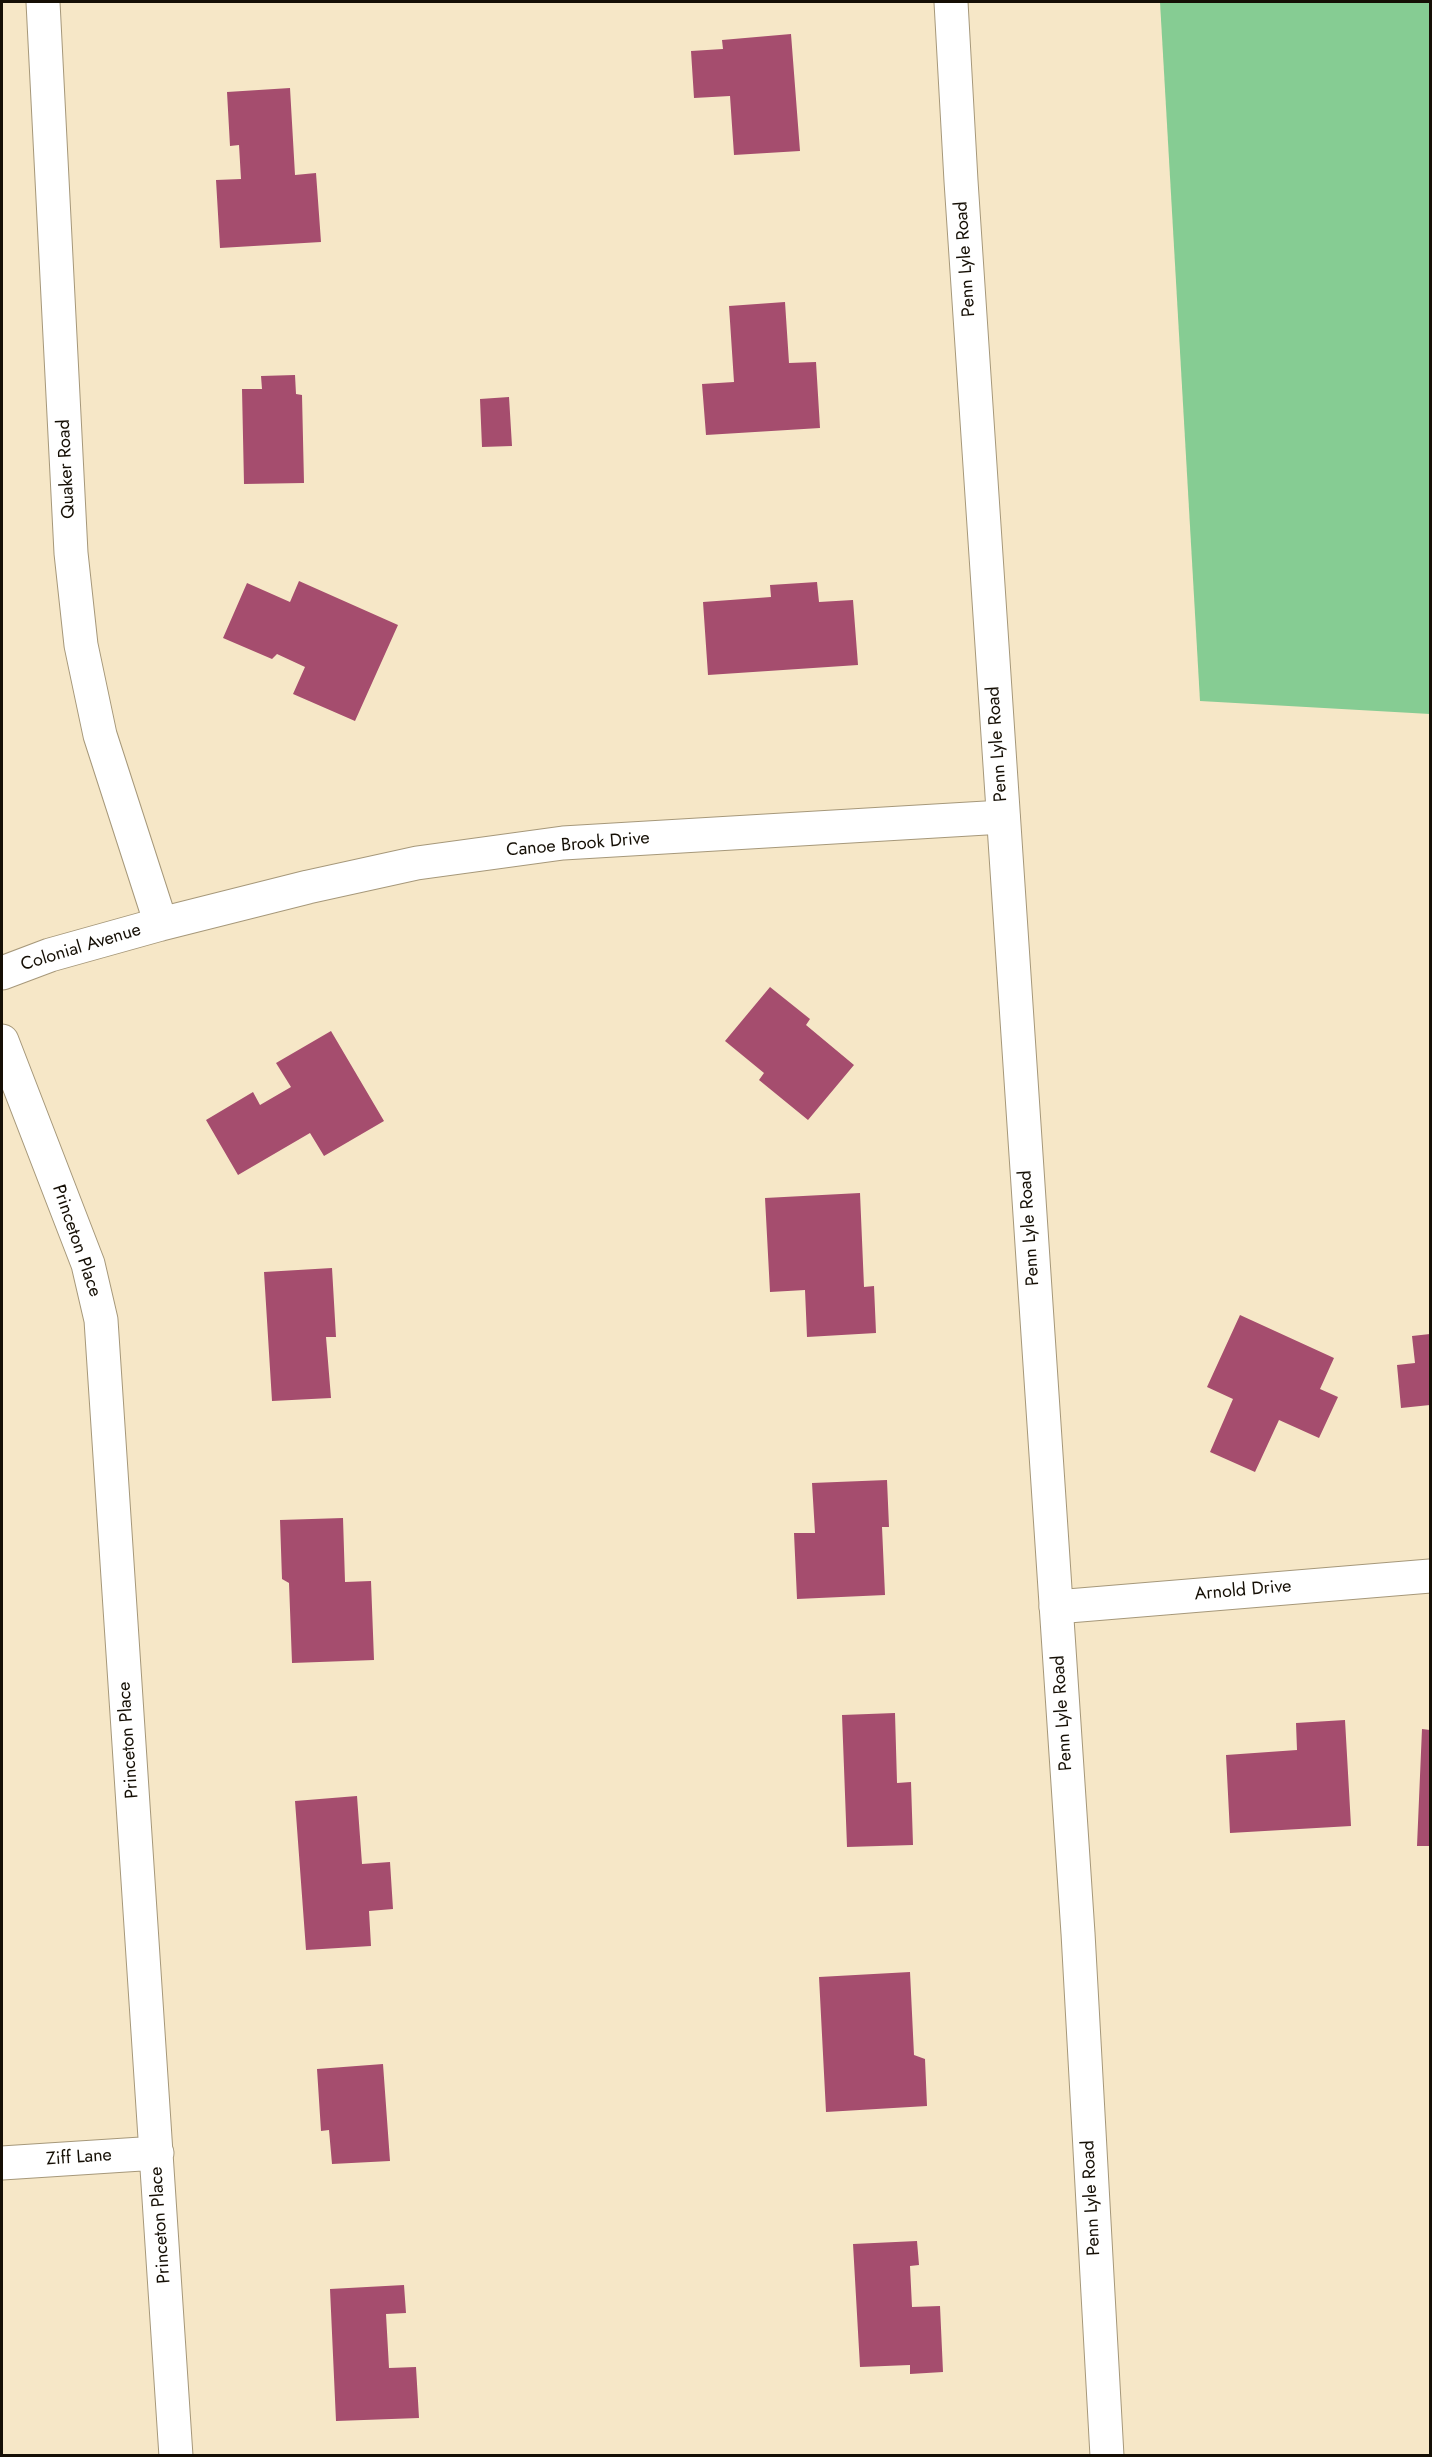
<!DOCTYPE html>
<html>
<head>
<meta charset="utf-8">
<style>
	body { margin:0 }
	#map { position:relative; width:1432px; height:2457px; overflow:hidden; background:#f6e7c7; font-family:Jost,sans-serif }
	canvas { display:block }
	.frame { position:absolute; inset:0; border:3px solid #150f05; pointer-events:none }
</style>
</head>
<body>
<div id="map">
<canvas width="1432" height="2457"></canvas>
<div class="frame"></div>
</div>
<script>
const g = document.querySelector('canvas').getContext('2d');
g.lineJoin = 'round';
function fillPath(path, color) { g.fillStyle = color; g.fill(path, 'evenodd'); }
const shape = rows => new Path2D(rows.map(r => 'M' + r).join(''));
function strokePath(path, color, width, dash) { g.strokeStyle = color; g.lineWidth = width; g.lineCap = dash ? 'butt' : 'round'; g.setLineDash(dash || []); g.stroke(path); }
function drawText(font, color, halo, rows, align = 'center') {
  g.font = font + ' Jost,sans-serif'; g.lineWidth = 4.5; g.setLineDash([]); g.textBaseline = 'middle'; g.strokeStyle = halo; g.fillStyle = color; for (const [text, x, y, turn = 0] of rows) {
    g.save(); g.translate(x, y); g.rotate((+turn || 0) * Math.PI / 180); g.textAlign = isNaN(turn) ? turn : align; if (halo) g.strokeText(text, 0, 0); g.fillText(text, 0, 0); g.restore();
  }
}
fillPath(shape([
	[1160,2,1430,2,1430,714,1200,701]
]), '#86cc93');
fillPath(shape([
	[791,34,800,151,734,155,730,96,694,98,691,51,723,49,722,40],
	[290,88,295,175,316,173,321,242,220,248,216,180,241,179,239,145,230,146,227,92],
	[785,302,789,363,816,362,820,428,706,435,702,384,734,382,729,306],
	[295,375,296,394,302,395,304,483,244,484,242,389,262,389,261,376],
	[509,397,512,446,482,447,480,399],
	[299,581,398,625,355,721,293,694,305,667,277,654,272,659,223,638,247,583,290,602],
	[817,582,819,602,853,600,858,665,708,675,703,602,771,597,770,585],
	[770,987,810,1019,806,1025,854,1065,808,1120,759,1080,764,1073,725,1041],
	[331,1031,384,1121,324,1156,310,1133,238,1175,206,1120,253,1092,260,1105,291,1087,276,1063],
	[860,1193,864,1287,874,1286,876,1333,807,1337,805,1290,770,1292,765,1198],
	[332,1268,336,1337,326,1337,331,1398,272,1401,264,1272],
	[1240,1315,1334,1358,1320,1389,1338,1397,1319,1438,1279,1420,1255,1472,1210,1452,1233,1399,1207,1387],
	[1430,1334,1430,1405,1401,1408,1397,1365,1415,1363,1412,1336],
	[887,1480,889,1527,882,1527,885,1595,797,1599,794,1533,815,1533,812,1483],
	[343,1518,345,1582,371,1581,374,1660,292,1663,289,1583,282,1579,280,1520],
	[895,1713,897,1783,911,1782,913,1845,847,1847,842,1715],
	[1345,1720,1351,1826,1230,1833,1226,1755,1297,1750,1296,1723],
	[1422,1729,1430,1730,1430,1846,1417,1846],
	[357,1796,362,1864,390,1862,393,1909,369,1911,371,1946,306,1950,295,1801],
	[910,1972,914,2055,925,2059,927,2106,826,2112,819,1977],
	[383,2064,390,2161,332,2164,329,2130,321,2131,317,2069],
	[917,2241,919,2265,910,2266,912,2307,940,2306,943,2372,910,2374,910,2365,860,2367,853,2244],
	[404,2285,406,2313,386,2314,389,2368,416,2367,419,2418,336,2421,330,2289]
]), '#a54d6e');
const street = shape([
	[43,2,71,553,81,645,100,735,161,924],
	[2,973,50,955,161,924,308,887,417,863,563,843,1003,817],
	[2,1041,88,1264,101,1320,176,2456],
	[1056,1607,1430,1576],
	[2,2163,157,2153]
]);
const secondary = shape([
	[951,2,961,181,1078,1933,1107,2456]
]);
strokePath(street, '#a6987a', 35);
strokePath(secondary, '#a6987a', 35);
strokePath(street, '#fff', 33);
strokePath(secondary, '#fff', 33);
drawText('18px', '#150f05', '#fff', [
	["Penn Lyle Road",966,259,-94],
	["Quaker Road",67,469,-93],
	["Penn Lyle Road",998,744,-94],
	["Canoe Brook Drive",578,845,-5],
	["Colonial Avenue",81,948,-17],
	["Penn Lyle Road",1030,1228,-94],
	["Princeton Place",76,1241,71],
	["Arnold Drive",1243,1591,-5],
	["Penn Lyle Road",1063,1713,-94],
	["Princeton Place",129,1740,-94],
	["Ziff Lane",79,2158,-4],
	["Penn Lyle Road",1092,2198,-93],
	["Princeton Place",161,2225,-94]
]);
</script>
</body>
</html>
